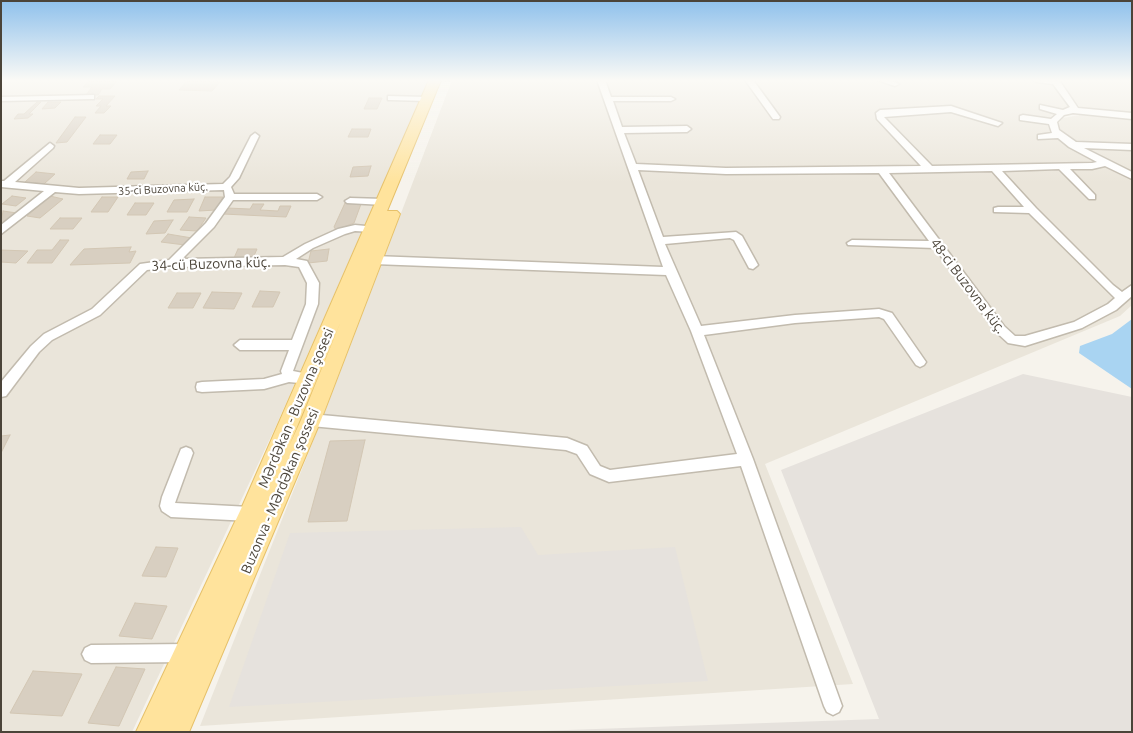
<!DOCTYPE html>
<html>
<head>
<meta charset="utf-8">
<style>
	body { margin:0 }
	#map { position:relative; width:1133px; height:733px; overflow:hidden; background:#f6f3ec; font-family:Ubuntu,sans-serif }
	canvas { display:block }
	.frame { position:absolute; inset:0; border:2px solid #4b4439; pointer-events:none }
</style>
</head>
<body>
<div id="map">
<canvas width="1133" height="733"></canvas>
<div class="frame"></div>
</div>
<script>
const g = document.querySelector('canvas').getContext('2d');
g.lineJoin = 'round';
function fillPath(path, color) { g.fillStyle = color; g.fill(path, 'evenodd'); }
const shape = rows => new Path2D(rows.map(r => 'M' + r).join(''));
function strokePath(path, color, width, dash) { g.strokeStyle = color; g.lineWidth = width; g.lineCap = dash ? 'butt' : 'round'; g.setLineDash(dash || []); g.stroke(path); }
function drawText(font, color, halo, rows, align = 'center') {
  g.font = font + ' Ubuntu,sans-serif'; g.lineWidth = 4.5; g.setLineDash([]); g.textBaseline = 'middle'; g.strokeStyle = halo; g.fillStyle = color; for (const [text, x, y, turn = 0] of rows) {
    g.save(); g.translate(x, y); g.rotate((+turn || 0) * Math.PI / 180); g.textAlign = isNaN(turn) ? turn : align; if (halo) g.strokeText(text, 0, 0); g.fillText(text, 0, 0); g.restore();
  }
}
fillPath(shape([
	[1,80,429,80,276,426,132,732,1,732],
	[452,80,1049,80,1065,98,1069,108,1059,111,1051,116,1047,124,1050,131,1076,151,1132,178,1132,305,1120,316,765,464,853,684,200,726,329,401],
	[1058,80,1132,80,1132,173,1085,150,1059,131,1057,125,1063,118,1085,114]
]), '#eae5da');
fillPath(shape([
	[1023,374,1132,397,1132,732,511,732,879,719,781,470],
	[521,527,538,555,675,547,708,681,229,707,290,533]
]), '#e6e2dd');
fillPath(shape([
	[1132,319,1132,389,1079,353,1080,346,1112,334]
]), '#a9d4f2');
const building = shape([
	[89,81,117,81,110,89,102,89,98,95,86,95,92,87,83,87,89,81],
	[187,81,220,82,212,91,179,90,187,81],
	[99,96,115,96,106,106,111,106,104,113,95,113,101,106,96,106,103,99,96,99,99,96],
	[369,98,382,98,377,109,364,109,369,98],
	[37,102,41,102,29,114,33,114,28,118,14,119,18,114,24,114,37,102],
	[48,102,61,102,55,108,42,109,48,102],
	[75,117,86,117,67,142,56,143,75,117],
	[352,129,371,129,368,137,348,137,352,129],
	[100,135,117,135,110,144,93,144,100,135],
	[371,166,368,176,350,177,353,167,371,166],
	[148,171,144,179,127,179,131,172,148,171],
	[36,172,55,174,44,184,25,182,36,172],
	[12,196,26,198,16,206,2,204,12,196],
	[50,196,63,199,40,218,27,216,50,196],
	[102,197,118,197,108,212,91,212,102,197],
	[205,197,223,197,216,210,199,211,205,197],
	[194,199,187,212,167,212,174,200,194,199],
	[135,203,154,203,146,215,127,215,135,203],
	[345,203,361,204,354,223,336,230,334,227,345,203],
	[253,204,264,204,260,210,278,211,280,206,291,206,286,217,223,214,227,208,250,209,253,204],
	[3,211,17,213,4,224,1,223,3,211],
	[189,217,206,218,197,231,180,230,189,217],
	[60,218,82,218,73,229,50,229,60,218],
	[173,220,165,233,146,234,154,221,173,220],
	[168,234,192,238,185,245,161,242,168,234],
	[60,240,69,240,52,263,27,263,37,250,52,250,60,240],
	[131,247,129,252,136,251,130,263,70,265,84,249,131,247],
	[238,249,257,249,253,258,234,258,238,249],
	[329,249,327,261,308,263,311,251,329,249],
	[1,250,28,251,16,263,1,262,1,250],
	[260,291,280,292,273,307,252,307,260,291],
	[212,292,242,293,234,309,203,308,212,292],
	[177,293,201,293,193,308,168,308,177,293],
	[10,435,1,453,1,436,10,435],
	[365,440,347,521,308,522,330,441,365,440],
	[156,547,178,548,166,577,142,576,156,547],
	[135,603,167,606,152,639,119,636,135,603],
	[116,667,145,669,119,726,88,723,116,667],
	[33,671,82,674,62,716,10,713,33,671]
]);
fillPath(building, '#d8cfc1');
strokePath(building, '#d3c7b4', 1);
const street = shape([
	[597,80,605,80,611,97,671,97,675,99,671,101,613,101,622,127,687,126,691,129,687,132,624,133,636,164,726,168,921,166,877,119,876,113,880,110,951,106,1002,123,998,126,951,112,884,117,932,166,1092,163,1097,162,1069,147,1058,138,1038,139,1038,135,1052,133,1049,124,1020,120,1020,116,1023,115,1051,119,1057,114,1040,109,1040,105,1063,110,1070,107,1053,84,1037,82,1033,80,1059,80,1078,108,1132,113,1132,119,1073,113,1064,115,1057,122,1059,130,1076,142,1132,144,1132,150,1084,148,1132,172,1132,179,1105,166,1092,169,1070,169,1095,195,1095,199,1089,199,1059,169,1002,171,1036,208,1113,285,1122,292,1132,285,1132,296,1116,310,1082,328,1025,346,1008,343,996,332,935,248,848,245,847,243,852,240,929,241,879,173,726,174,638,170,663,237,736,232,742,236,758,265,753,269,749,268,734,240,730,238,665,244,701,326,795,315,879,309,892,313,926,362,924,365,920,367,916,365,884,319,879,317,795,323,704,335,753,459,842,706,839,712,833,715,827,712,824,706,741,466,609,482,590,474,577,454,566,450,311,426,306,424,304,420,306,416,311,414,567,438,587,446,600,466,610,470,737,454,691,331,666,275,374,264,369,260,374,256,663,267,597,80],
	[992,171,1024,207,998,207,994,208,994,212,1029,213,1115,298,1108,304,1074,322,1025,336,1015,336,1004,326,889,173,992,171],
	[745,80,753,80,780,117,779,119,773,119,745,80],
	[877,80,889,80,899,84,895,86,877,80],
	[94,95,94,99,91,99,1,101,1,97,94,95],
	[388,96,427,97,431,99,427,101,391,100,388,100,388,96],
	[255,133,259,136,239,178,231,187,234,194,317,194,322,197,317,200,233,200,214,227,182,259,283,257,305,244,338,229,355,225,377,227,378,229,373,232,355,231,345,234,313,248,296,259,307,261,319,283,318,304,293,371,313,375,315,379,313,383,309,384,289,382,264,389,202,392,197,391,196,387,197,383,202,382,264,379,282,374,281,371,289,350,240,350,234,345,240,340,292,340,306,304,307,283,299,267,285,265,172,267,147,270,100,315,52,340,39,352,6,396,1,397,1,382,31,346,44,334,92,309,140,264,169,260,206,223,225,197,224,190,79,194,55,192,1,234,1,225,44,191,1,187,1,181,4,181,50,143,54,146,53,148,15,182,79,188,223,184,230,177,251,136,255,133],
	[350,198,384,199,389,202,384,205,347,203,345,201,350,198],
	[186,447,191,449,193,453,175,503,250,507,255,509,257,514,255,519,250,521,171,517,162,511,160,506,162,497,181,449,186,447],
	[187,644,193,647,196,653,193,659,187,662,91,663,85,660,82,654,85,648,91,645,187,644]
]);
const primary = shape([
	[429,80,441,80,387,211,397,211,400,214,321,420,189,732,136,732,241,509,429,80],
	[341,321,301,420,289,446,341,321]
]);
strokePath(street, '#c2bbae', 3);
strokePath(primary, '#e6c16a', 2);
fillPath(street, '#fff');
fillPath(primary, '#ffe39c');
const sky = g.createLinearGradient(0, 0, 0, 183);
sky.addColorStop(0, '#8fc1ec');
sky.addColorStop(0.44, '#fbfaf6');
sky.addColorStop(1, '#fbfaf600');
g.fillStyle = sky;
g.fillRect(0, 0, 1133, 183);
drawText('11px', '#4b4439', '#fff', [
	["35-ci Buzovna küç.",163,189,-3]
]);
drawText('14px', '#4b4439', '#fff', [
	["34-cü Buzovna küç.",211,264,-2],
	["48-ci Buzovna küç.",968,286,53],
	["Mərdəkan - Buzovna şosesi",296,408,-67],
	["Buzonva - Mərdəkan şossesi",280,491,-67]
]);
</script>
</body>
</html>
